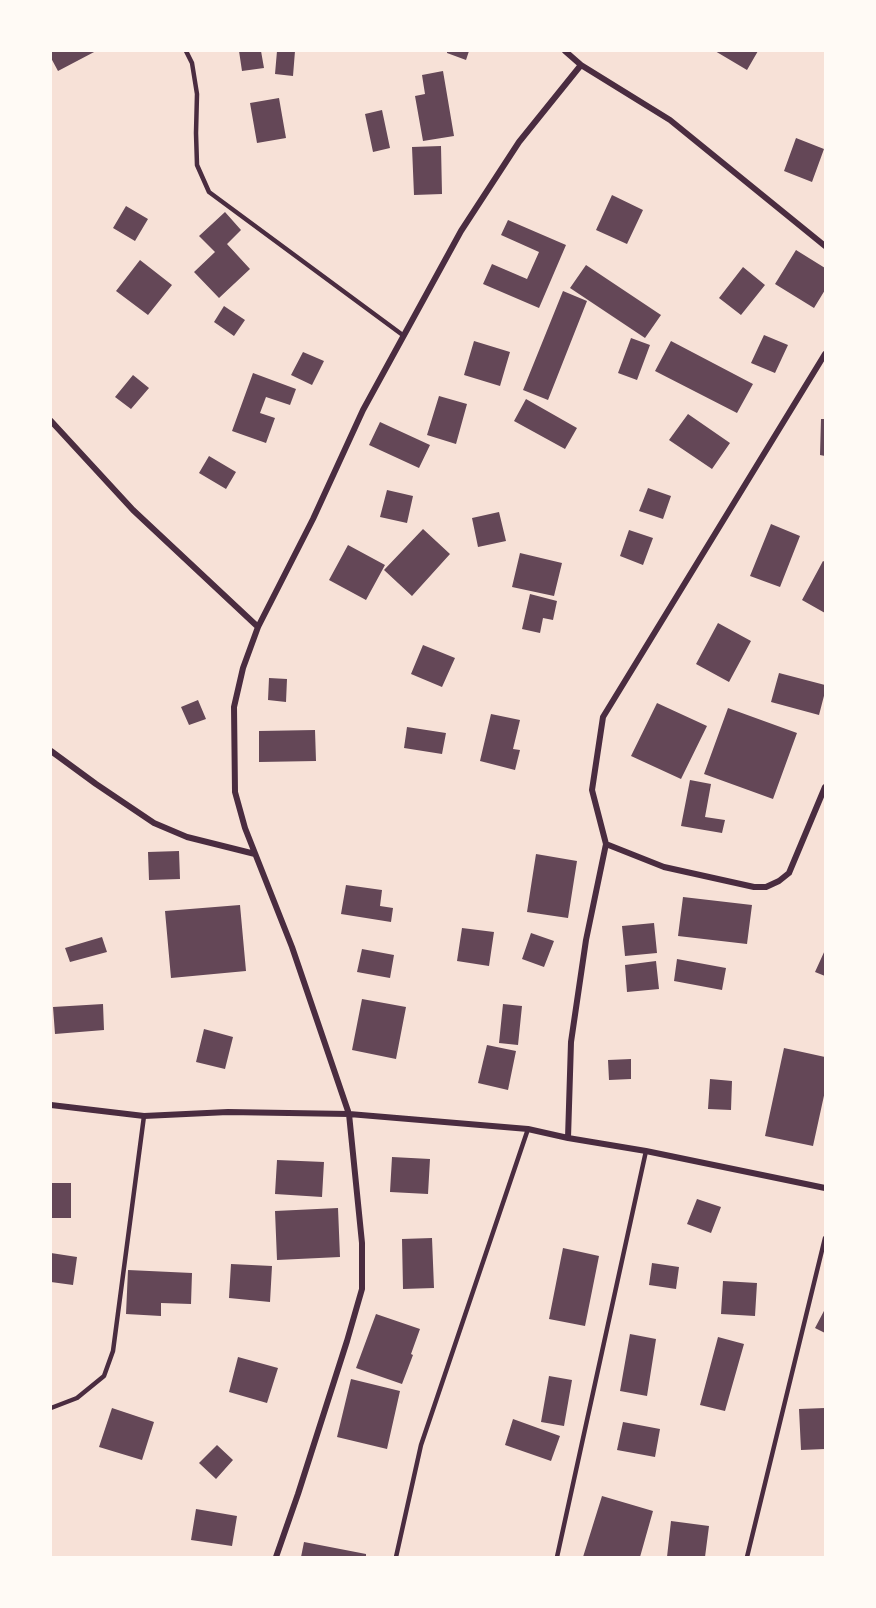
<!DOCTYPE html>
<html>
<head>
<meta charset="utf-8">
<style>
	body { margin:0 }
	#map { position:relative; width:876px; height:1608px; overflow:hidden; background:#f7e1d7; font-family:"IBM Plex Sans",sans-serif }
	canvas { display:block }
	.frame { position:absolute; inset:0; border:52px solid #fffaf5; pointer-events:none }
</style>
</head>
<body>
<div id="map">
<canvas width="876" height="1608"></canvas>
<div class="frame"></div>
</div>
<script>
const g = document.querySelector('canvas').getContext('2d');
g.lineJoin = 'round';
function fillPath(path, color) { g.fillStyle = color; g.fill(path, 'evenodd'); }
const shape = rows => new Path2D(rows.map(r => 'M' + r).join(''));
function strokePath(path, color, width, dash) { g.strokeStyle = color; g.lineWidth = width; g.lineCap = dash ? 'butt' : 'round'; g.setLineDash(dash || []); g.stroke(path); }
fillPath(shape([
	[51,51,96,51,58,71,51,58],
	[239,51,261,51,264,68,242,71],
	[277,51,295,51,293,76,275,74],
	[447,51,469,51,466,60,447,53],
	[715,51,758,51,747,70],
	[443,71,454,136,423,141,415,96,425,94,422,75],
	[279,98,286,138,257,143,250,103],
	[382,110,390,148,373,152,365,114],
	[796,138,824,149,812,182,784,171],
	[441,146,442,194,414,195,412,147],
	[612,195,643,210,627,244,596,230],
	[126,206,148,219,135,241,113,228],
	[225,212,241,230,227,244,250,269,219,298,194,272,215,252,199,236],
	[508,220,566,245,539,308,483,284,492,264,527,279,539,252,501,235],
	[796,250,825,268,825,290,814,308,775,284],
	[140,260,172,285,148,315,116,291],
	[586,265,661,315,645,338,570,288],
	[743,267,765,285,741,315,719,298],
	[563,291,587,301,548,400,523,390],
	[224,306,245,320,234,336,214,322],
	[764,335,788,345,775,373,751,363],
	[631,338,650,345,637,380,618,373],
	[474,341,510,352,500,386,464,375],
	[671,341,753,384,737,413,655,371],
	[303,352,324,361,312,385,291,375],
	[253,373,296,389,290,405,266,397,260,413,275,418,266,443,232,431],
	[133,375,149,388,131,409,115,397],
	[439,396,467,404,456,444,427,435],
	[526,399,577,428,565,449,514,421],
	[688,414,730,443,712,469,669,440],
	[821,419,825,419,825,456,820,455],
	[380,422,430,445,419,468,369,445],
	[209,456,236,472,226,489,199,473],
	[648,488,671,496,663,519,639,511],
	[387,490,413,496,407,523,380,517],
	[499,512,506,541,478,547,472,518],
	[771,524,800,536,780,587,750,576],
	[423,529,450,554,412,596,384,570],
	[629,530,653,538,643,565,620,556],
	[348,545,385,565,366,600,329,580],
	[520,553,562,563,554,596,512,587],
	[823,561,825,562,825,613,802,600],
	[530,594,557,601,553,620,543,618,540,633,522,629],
	[718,623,751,641,729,682,696,664],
	[423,645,455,658,442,687,411,674],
	[779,673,825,685,825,692,819,715,771,702],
	[269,678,287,679,286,702,268,700],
	[198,700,206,719,189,725,181,707],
	[657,703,707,726,681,779,631,756],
	[728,708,797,733,773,799,704,774],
	[491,714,520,720,513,749,520,750,515,770,480,761],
	[407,727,446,733,442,754,404,748],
	[315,730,316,761,259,762,259,731],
	[690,780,711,784,705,817,725,820,722,833,681,826],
	[179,851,180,879,149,880,148,852],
	[536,854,577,861,568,918,527,912],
	[346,885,382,890,380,906,393,908,391,922,341,914],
	[683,897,752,905,747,944,678,936],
	[240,905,246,971,171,978,165,911],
	[654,923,657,953,625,956,622,926],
	[462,928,494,932,489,966,457,961],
	[531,933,554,941,544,967,522,959],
	[102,937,107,952,70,962,65,948],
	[362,949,394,955,390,978,357,972],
	[825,950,825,976,815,972],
	[677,959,726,968,722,990,674,981],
	[656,961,659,989,627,992,625,965],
	[362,999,406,1007,396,1059,352,1050],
	[103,1004,104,1030,55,1034,53,1007],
	[503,1004,522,1006,518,1045,499,1043],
	[204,1029,233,1037,225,1069,196,1062],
	[487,1045,516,1051,508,1090,478,1083],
	[784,1048,825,1057,825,1091,813,1146,765,1136],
	[631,1059,631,1079,609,1080,608,1060],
	[710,1079,732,1081,731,1110,708,1109],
	[392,1157,430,1159,428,1194,390,1192],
	[277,1160,324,1162,322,1197,275,1194],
	[51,1183,71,1183,71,1218,51,1218],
	[697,1199,721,1207,711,1233,687,1224],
	[338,1208,340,1257,277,1260,275,1211],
	[432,1238,434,1288,403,1289,402,1239],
	[563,1248,599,1256,585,1326,549,1319],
	[51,1253,77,1257,73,1285,51,1282],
	[652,1263,679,1267,676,1289,649,1285],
	[231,1264,272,1266,270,1302,229,1298],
	[128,1270,192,1273,191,1304,161,1303,161,1316,126,1314],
	[723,1281,757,1283,755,1316,721,1314],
	[825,1309,825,1333,815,1328],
	[376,1314,420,1329,411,1354,413,1355,402,1384,356,1368],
	[630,1334,656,1339,647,1396,620,1391],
	[718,1337,744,1344,725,1411,700,1405],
	[238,1357,278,1368,267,1403,229,1392],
	[549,1376,572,1380,564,1426,541,1422],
	[351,1379,400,1391,387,1449,337,1437],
	[112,1408,154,1422,142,1460,99,1447],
	[825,1408,825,1449,801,1450,799,1409],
	[513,1419,560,1436,551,1461,505,1445],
	[623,1422,660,1429,655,1457,617,1450],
	[217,1445,233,1460,216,1479,199,1463],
	[602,1496,653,1511,640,1557,583,1557],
	[196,1509,237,1516,232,1546,191,1540],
	[671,1521,709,1526,705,1557,667,1557],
	[304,1542,366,1554,366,1557,301,1557]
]), '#644757');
strokePath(shape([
	[186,51,192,63,197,94,196,133,197,165,209,192,404,336],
	[51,1408,77,1398,104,1376,113,1351,144,1116],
	[396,1557,421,1445,528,1129],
	[557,1557,646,1151],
	[747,1557,825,1238]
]), '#4a2c40', 4.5);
strokePath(shape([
	[565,51,581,65,670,120,825,246],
	[51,421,133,510,258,627],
	[51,751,96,784,154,823,187,837,255,854],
	[606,844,664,867,754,887,766,887,779,881,789,873,825,787],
	[51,1105,144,1116,228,1112,349,1114,528,1129,568,1138,646,1151,825,1188],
	[568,1138,571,1042,586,940,606,844,592,790,603,717,825,354],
	[276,1557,298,1494,347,1341,362,1289,362,1243,349,1114,292,947,245,828,235,792,234,707,243,668,258,627,313,519,363,410,461,231,519,142,581,65]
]), '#4a2c40', 6);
</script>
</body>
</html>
